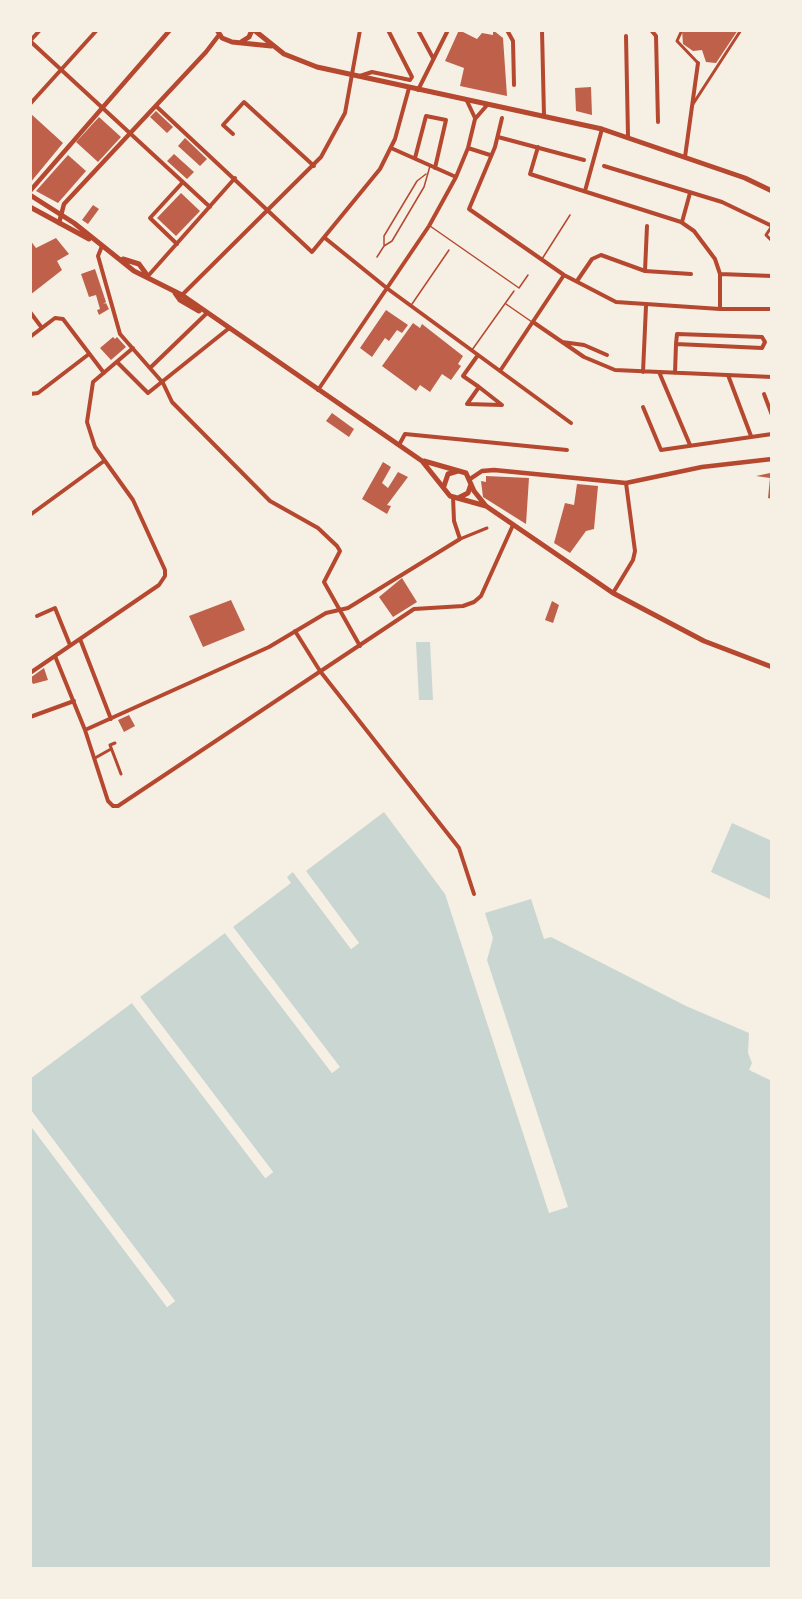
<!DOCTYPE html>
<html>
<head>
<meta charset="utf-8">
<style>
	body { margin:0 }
	#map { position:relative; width:802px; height:1599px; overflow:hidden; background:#f6efe4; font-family:Overpass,sans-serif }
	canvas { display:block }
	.frame { position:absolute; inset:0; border:32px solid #f6efe4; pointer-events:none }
</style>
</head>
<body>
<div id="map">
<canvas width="802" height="1599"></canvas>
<div class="frame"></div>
</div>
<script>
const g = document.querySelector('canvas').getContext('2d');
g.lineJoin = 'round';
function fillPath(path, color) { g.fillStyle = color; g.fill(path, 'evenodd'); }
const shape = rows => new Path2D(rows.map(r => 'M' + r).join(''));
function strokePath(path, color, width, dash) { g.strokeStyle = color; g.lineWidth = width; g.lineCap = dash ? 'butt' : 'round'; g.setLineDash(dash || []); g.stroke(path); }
fillPath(shape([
	[430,642,433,700,419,700,416,642],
	[384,812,445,894,549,1213,568,1207,487,960,493,938,485,913,531,899,544,939,551,937,686,1006,749,1033,748,1053,752,1063,749,1070,772,1081,772,1569,30,1569,30,1125,167,1307,175,1301,30,1109,30,1079,132,1003,266,1178,273,1172,140,997,225,933,332,1073,339,1067,233,927,291,883,287,877,293,872,351,949,359,943,306,871],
	[732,823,772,841,772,900,711,872]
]), '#c9d6d2');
fillPath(shape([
	[304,869,359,943,351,949,293,872,296,870,352,945,355,942,303,873],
	[233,927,340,1067,332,1073,225,933,228,931,333,1069,336,1067,230,929],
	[140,997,273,1172,265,1178,132,1003,134,1001,266,1174,269,1172,137,998],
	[30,1109,175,1301,167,1307,30,1125,30,1122,168,1303,171,1300,30,1114]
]), '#f6efe4');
fillPath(shape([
	[459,30,477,39,482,33,493,35,493,30,503,38,507,96,460,86,464,68,445,61],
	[682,30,738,30,716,63,706,62,702,50,693,51,683,44],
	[591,87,592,115,576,111,575,88],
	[156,111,173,127,167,133,150,117],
	[30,113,63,143,30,183],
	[99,117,121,137,98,162,76,142],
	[185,138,207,159,200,166,178,146],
	[174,154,194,172,187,179,167,161],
	[68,155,86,171,58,203,36,191],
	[181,193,200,211,176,236,157,218],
	[93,205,99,209,88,224,82,220],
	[56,238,69,254,57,261,62,270,30,295,30,240,36,248],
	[95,269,106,302,103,304,106,303,109,309,99,315,97,310,100,309,96,295,89,297,81,274],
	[386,310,408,325,402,333,397,330,389,341,385,338,372,357,360,348],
	[413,323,420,328,422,324,463,356,458,364,461,366,451,380,442,374,430,392,420,385,416,391,382,366],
	[113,337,115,339,117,337,126,347,111,360,100,348],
	[332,413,354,429,349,437,326,421],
	[383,462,391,467,382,483,388,488,398,472,408,477,387,505,391,506,387,514,362,499],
	[770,467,772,467,772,499,768,498,770,478,756,476,770,473],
	[486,476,529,478,526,524,483,497,481,481,486,482],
	[577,484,598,486,594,529,586,531,570,553,554,543,565,503,574,505],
	[402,578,417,602,393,617,379,597],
	[231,600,245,630,203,647,189,616],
	[552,601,559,605,553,623,545,620],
	[44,668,48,680,33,684,30,678],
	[129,715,135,726,124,732,118,720]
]), '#bf614a');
strokePath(shape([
	[430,226,519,288,528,275],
	[384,245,384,236,417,181,426,174],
	[377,257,384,246,392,241,424,187,430,166],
	[542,259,570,215],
	[412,304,449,250],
	[506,304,532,322],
	[472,350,514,291]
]), '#b5482f', 1.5);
strokePath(shape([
	[682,30,677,41,698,63],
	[693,104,741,30],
	[772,226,766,235,772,241],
	[460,539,487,528],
	[115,743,110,745,121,774],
	[95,758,111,749]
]), '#b5482f', 3);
strokePath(shape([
	[418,30,433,58],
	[507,30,513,41,514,85],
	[542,30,544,116],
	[651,30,656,36,658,122],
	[626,36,628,136],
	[30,41,210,207],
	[30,41,40,30],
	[360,76,372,72,410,80,412,77,388,30],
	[418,90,448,30],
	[467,101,475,118],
	[30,104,97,30],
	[156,106,312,252,380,169,395,139,409,88],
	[502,118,495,147,469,209,564,275,616,302,720,309,772,309],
	[233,134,223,125,244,102,314,166],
	[498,137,584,160],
	[538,147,530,174,681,222,694,231,715,259,720,274,720,309],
	[391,148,456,177],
	[468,148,490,155],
	[685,157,698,63],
	[415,158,426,116,446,120,435,168],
	[604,166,722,202,772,226],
	[585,191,602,129],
	[682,222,690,193],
	[325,238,388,289,571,423],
	[177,244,150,218,183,182],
	[102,246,98,256,120,334,163,383,172,402,270,501,318,528,337,546,340,551,324,582,360,646],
	[645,271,691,274],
	[720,274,772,276],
	[148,276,235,178],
	[577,281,592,259,601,255,645,271,647,226],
	[182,295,321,157,345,113,360,30],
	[30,312,42,328],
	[533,322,584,357,615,370,772,377],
	[30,337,55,318,63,319,104,373],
	[562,342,584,345,607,355],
	[478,355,463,376,479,387,502,405,467,404,479,387],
	[117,362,148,393,228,329],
	[150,368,206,314],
	[500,371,564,275],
	[643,372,646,306],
	[659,372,690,445],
	[675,373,676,344,762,348,765,342,762,337,677,334,676,344],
	[728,375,751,436],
	[318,390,429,226,456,177,468,148,475,119,488,104],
	[30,394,38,393,89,354],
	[764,394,772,415],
	[643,407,661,450,772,434],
	[399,445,405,434,567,450],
	[30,515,104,461],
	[613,593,633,560,635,551,626,483],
	[37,616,55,608,70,645],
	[295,631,320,671,459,848,474,894],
	[80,639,111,719],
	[55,656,85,730,108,801,113,806,118,806,414,609,463,606,474,602,481,596,513,525],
	[30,673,159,585,165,576,165,570,133,500,95,447,87,422,93,382,133,348],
	[30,717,74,701],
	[85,730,269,647,326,613,348,608,460,539,454,521,453,497]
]), '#b5482f', 4);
strokePath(shape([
	[30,191,170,30],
	[59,223,64,204,206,52,219,35],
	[470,479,482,471,494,470,626,483,702,467,772,459]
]), '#b5482f', 4.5);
strokePath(shape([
	[217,30,222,38,232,42,271,46],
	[254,30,284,54,317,67,602,129,745,178,772,191],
	[241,42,249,37,252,30]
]), '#b5482f', 5);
strokePath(shape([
	[30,195,74,223,134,271,182,295,422,461,450,496,486,506],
	[30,207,89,239],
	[123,259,139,264,147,275],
	[175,293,180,300,199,311],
	[424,461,466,473,474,491,486,506,613,593,704,641,772,667],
	[444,486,448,474,458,471],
	[458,498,468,493,471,484]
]), '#b5482f', 5);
</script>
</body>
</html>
